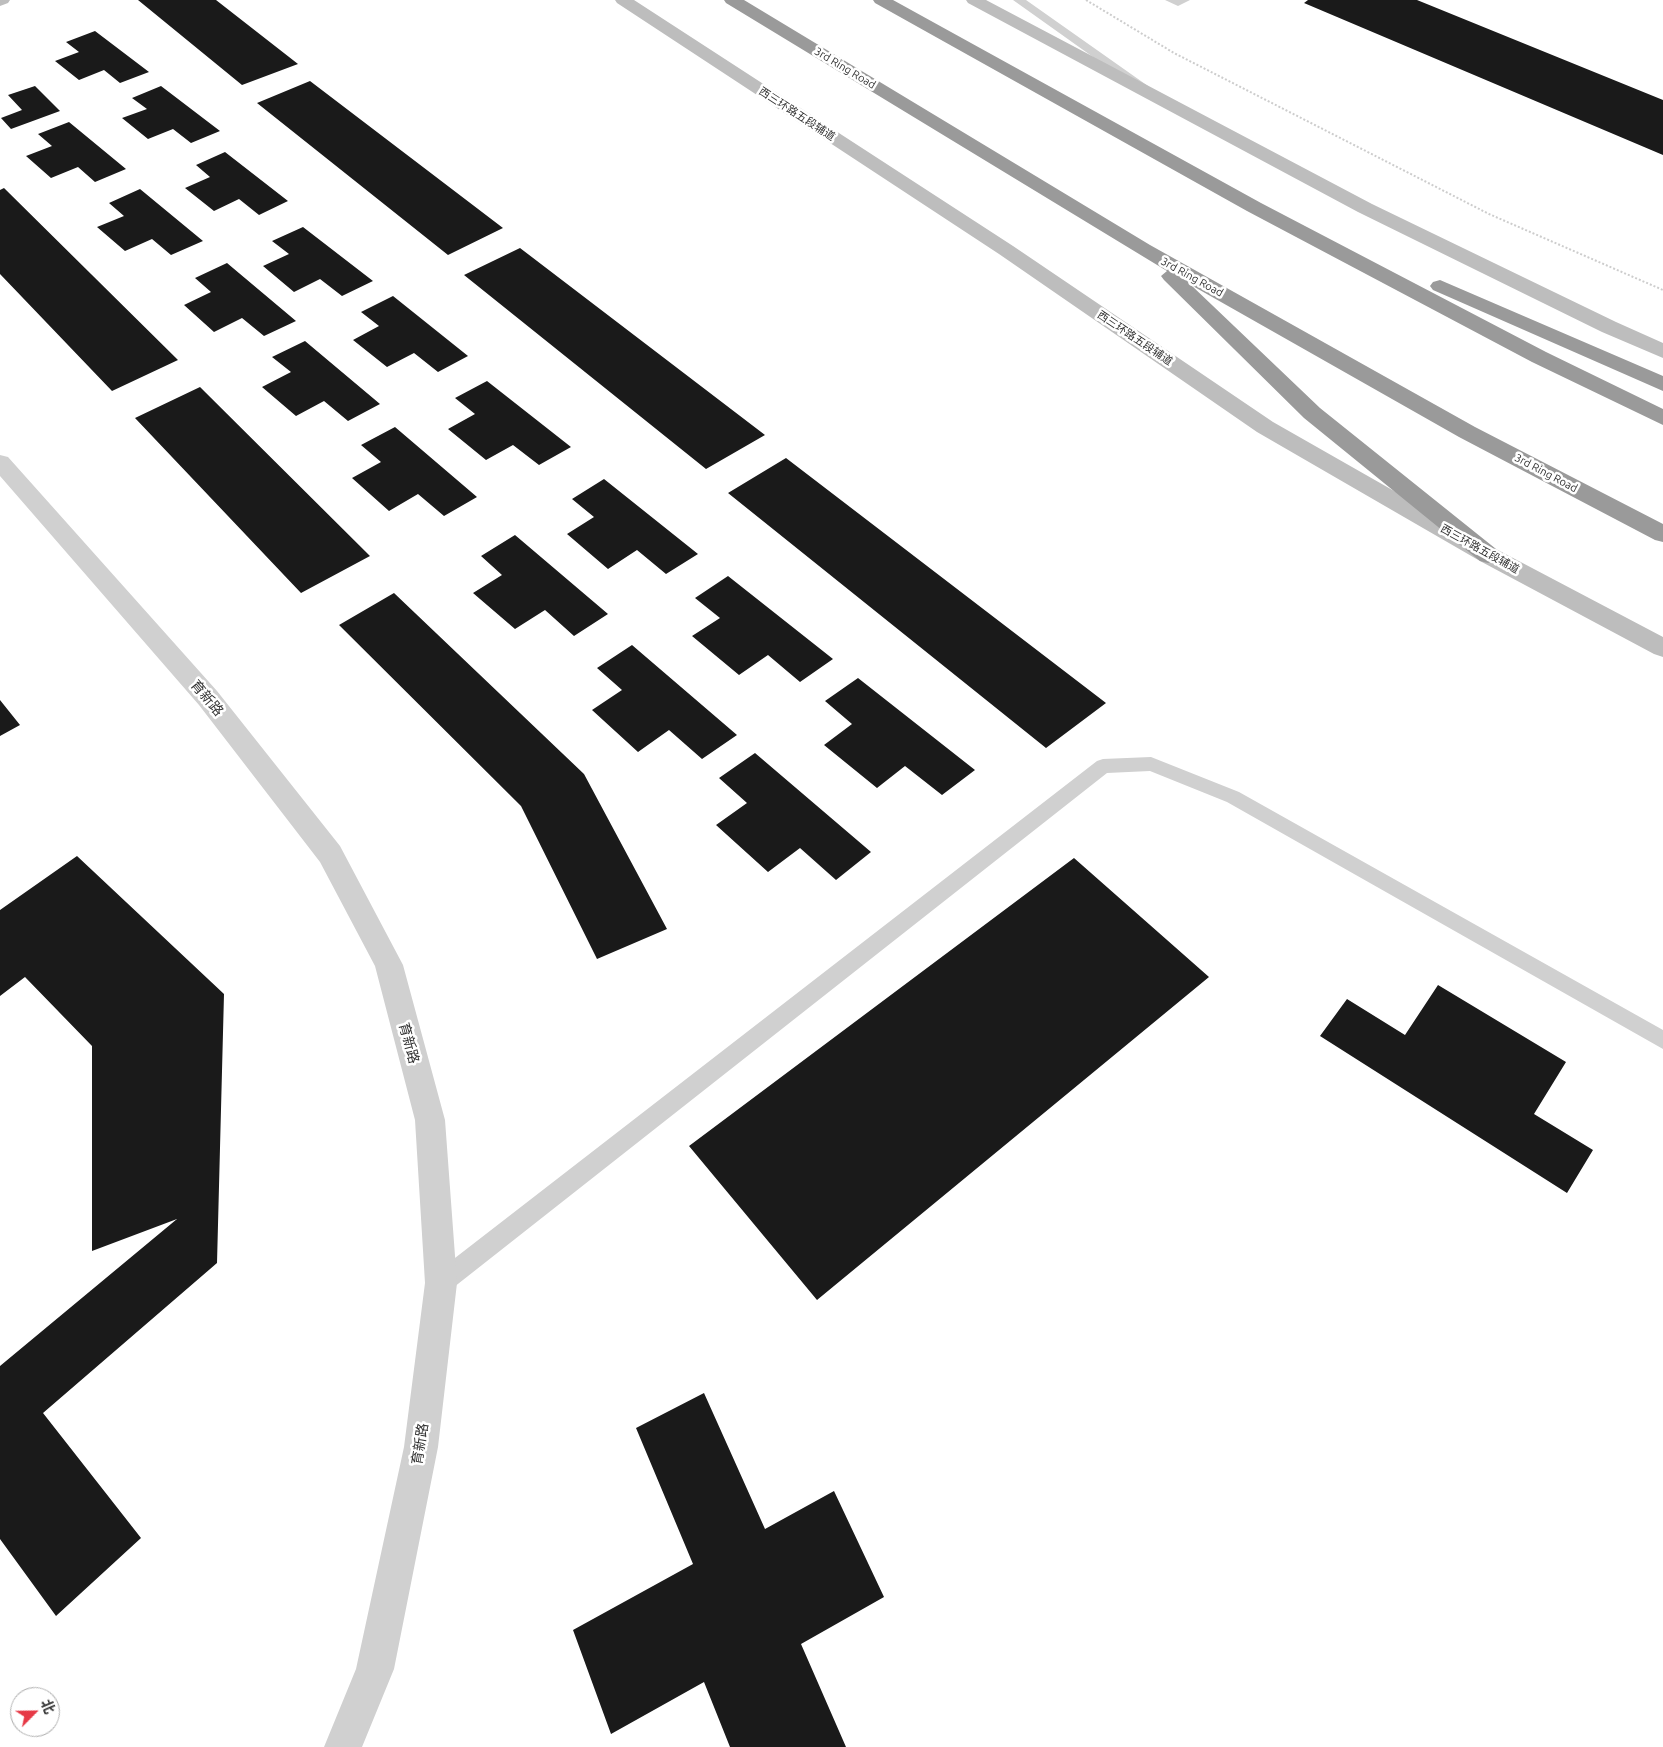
<!DOCTYPE html>
<html>
<head>
<meta charset="utf-8">
<style>
	body { margin:0 }
	#map { position:relative; width:1663px; height:1747px; overflow:hidden; background:#fff; font-family:Ubuntu,"Noto Sans SC",sans-serif }
	canvas { display:block }
	.north { position:absolute; left:10px; top:1687px; width:50px; height:50px; box-sizing:border-box; background:#fff; border:1px solid #adadad; border-radius:50%; rotate:67deg; font-size:14px; font-weight:700; line-height:20px; text-align:center; color:#333 }
	.north::after { content:''; display:block; margin:auto; width:18px; height:22px; background:#e63946; clip-path:polygon(50% 0,100% 100%,50% 72%,0 100%) }
</style>
</head>
<body>
<div id="map">
<canvas width="1663" height="1747"></canvas>
<div class="north">北</div>
</div>
<script>
const g = document.querySelector('canvas').getContext('2d');
g.lineJoin = 'round';
function fillPath(path, color) { g.fillStyle = color; g.fill(path, 'evenodd'); }
const shape = rows => new Path2D(rows.map(r => 'M' + r).join(''));
function strokePath(path, color, width, dash) { g.strokeStyle = color; g.lineWidth = width; g.lineCap = dash ? 'butt' : 'round'; g.setLineDash(dash || []); g.stroke(path); }
function drawText(font, color, halo, rows, align = 'center') {
  g.font = font + ' Ubuntu,"Noto Sans SC",sans-serif'; g.lineWidth = 5; g.setLineDash([]); g.textBaseline = 'middle'; g.strokeStyle = halo; g.fillStyle = color; for (const [text, x, y, turn = 0] of rows) {
    g.save(); g.translate(x, y); g.rotate((+turn || 0) * Math.PI / 180); g.textAlign = isNaN(turn) ? turn : align; if (halo) g.strokeText(text, 0, 0); g.fillText(text, 0, 0); g.restore();
  }
}
fillPath(shape([
	[138,0,216,0,298,64,242,85],
	[1308,0,1417,0,1663,100,1663,155,1304,3],
	[95,31,149,72,120,83,104,70,79,80,55,61,79,52,66,42],
	[310,81,503,228,448,255,257,103],
	[35,86,60,111,11,129,1,118,22,110,8,95],
	[161,86,220,131,191,143,173,129,148,139,122,118,147,109,132,98],
	[69,122,126,169,95,182,78,167,51,178,26,156,52,146,38,134],
	[225,152,288,201,259,215,239,199,214,211,185,188,210,177,196,165],
	[4,188,178,360,112,391,0,274,0,190],
	[140,189,203,241,171,255,152,239,125,251,97,227,124,216,109,203],
	[303,227,373,281,342,296,320,279,294,292,263,266,289,254,272,241],
	[520,248,765,435,706,469,464,275],
	[227,263,296,321,264,336,242,318,214,332,184,305,211,292,195,278],
	[393,296,468,356,438,372,414,353,387,367,353,340,379,326,361,312],
	[305,341,380,404,348,421,324,401,296,416,262,387,291,372,272,357],
	[487,381,571,447,539,465,513,445,486,460,448,429,475,414,455,398],
	[200,387,370,556,301,593,135,418],
	[395,427,477,497,444,516,418,494,389,511,352,478,381,462,361,445],
	[786,458,1106,703,1046,748,728,493],
	[604,479,698,554,666,574,637,550,608,569,567,534,594,517,572,499],
	[515,535,608,614,574,636,545,610,515,629,473,593,502,575,481,556],
	[728,576,833,659,800,682,768,655,739,675,692,636,720,618,695,598],
	[394,593,584,774,667,929,597,959,521,806,339,625],
	[632,645,737,735,702,759,669,730,638,752,592,710,622,690,597,668],
	[858,678,975,770,942,795,905,766,877,788,824,745,852,724,825,701],
	[0,700,20,725,0,736],
	[755,753,871,852,836,880,800,848,768,872,716,825,747,803,719,778],
	[77,856,224,994,217,1263,43,1413,141,1538,56,1616,0,1539,0,1366,177,1219,92,1251,92,1046,25,977,0,996,0,910],
	[1074,858,1209,977,817,1300,689,1146],
	[1438,985,1566,1062,1534,1114,1593,1150,1567,1193,1320,1036,1347,999,1405,1035],
	[704,1393,765,1529,834,1491,884,1597,801,1644,846,1747,730,1747,704,1682,611,1734,573,1630,693,1564,636,1428]
]), '#1a1a1a');
strokePath(shape([
	[1086,0,1174,53,1489,214,1663,290]
]), '#cdcdcd', 2, [2, 2]);
fillPath(shape([
	[1013,0,1026,0,1148,86,1146,89,1138,89,1013,0],
	[1165,0,1190,0,1178,6,1165,0],
	[1151,757,1239,792,1663,1030,1663,1049,1227,802,1150,771,1107,773,449,1291,441,1294,433,1291,430,1283,433,1275,1097,761,1103,759,1151,757]
]), '#d0d0d0');
fillPath(shape([
	[0,455,8,457,217,691,340,846,403,965,445,1120,457,1283,438,1447,394,1669,362,1747,324,1747,356,1669,404,1447,425,1283,415,1120,375,966,320,862,199,705,0,476,0,455]
]), '#d0d0d0');
fillPath(shape([
	[0,0,10,0,8,3,0,6,0,0],
	[615,0,634,0,1013,246,1273,422,1496,549,1663,637,1663,657,1654,654,1480,561,1257,432,999,254,617,3,615,0],
	[966,0,986,0,1372,204,1616,322,1663,343,1663,358,1602,332,1358,212,968,3,966,0]
]), '#bdbdbd');
fillPath(shape([
	[724,0,744,0,1150,245,1475,427,1663,524,1663,542,1655,540,1459,437,1191,285,1320,408,1496,549,1500,555,1496,561,1488,563,1480,561,1304,418,1164,280,1161,276,1167,271,726,3,724,0],
	[873,0,893,0,1261,203,1546,352,1663,409,1663,425,1532,362,1247,211,875,3,873,0],
	[1440,280,1663,376,1663,391,1433,290,1430,286,1433,282,1440,280]
]), '#9a9a9a');
drawText('11px', '#333', '#fff', [
	["3rd Ring Road",845,68,31],
	["西三环路五段辅道",797,114,33],
	["3rd Ring Road",1192,277,29],
	["西三环路五段辅道",1135,338,34],
	["3rd Ring Road",1546,473,28],
	["西三环路五段辅道",1480,549,29]
]);
drawText('14px', '#333', '#fff', [
	["育新路",207,698,50],
	["育新路",409,1043,75],
	["育新路",420,1444,-81]
]);
</script>
</body>
</html>
